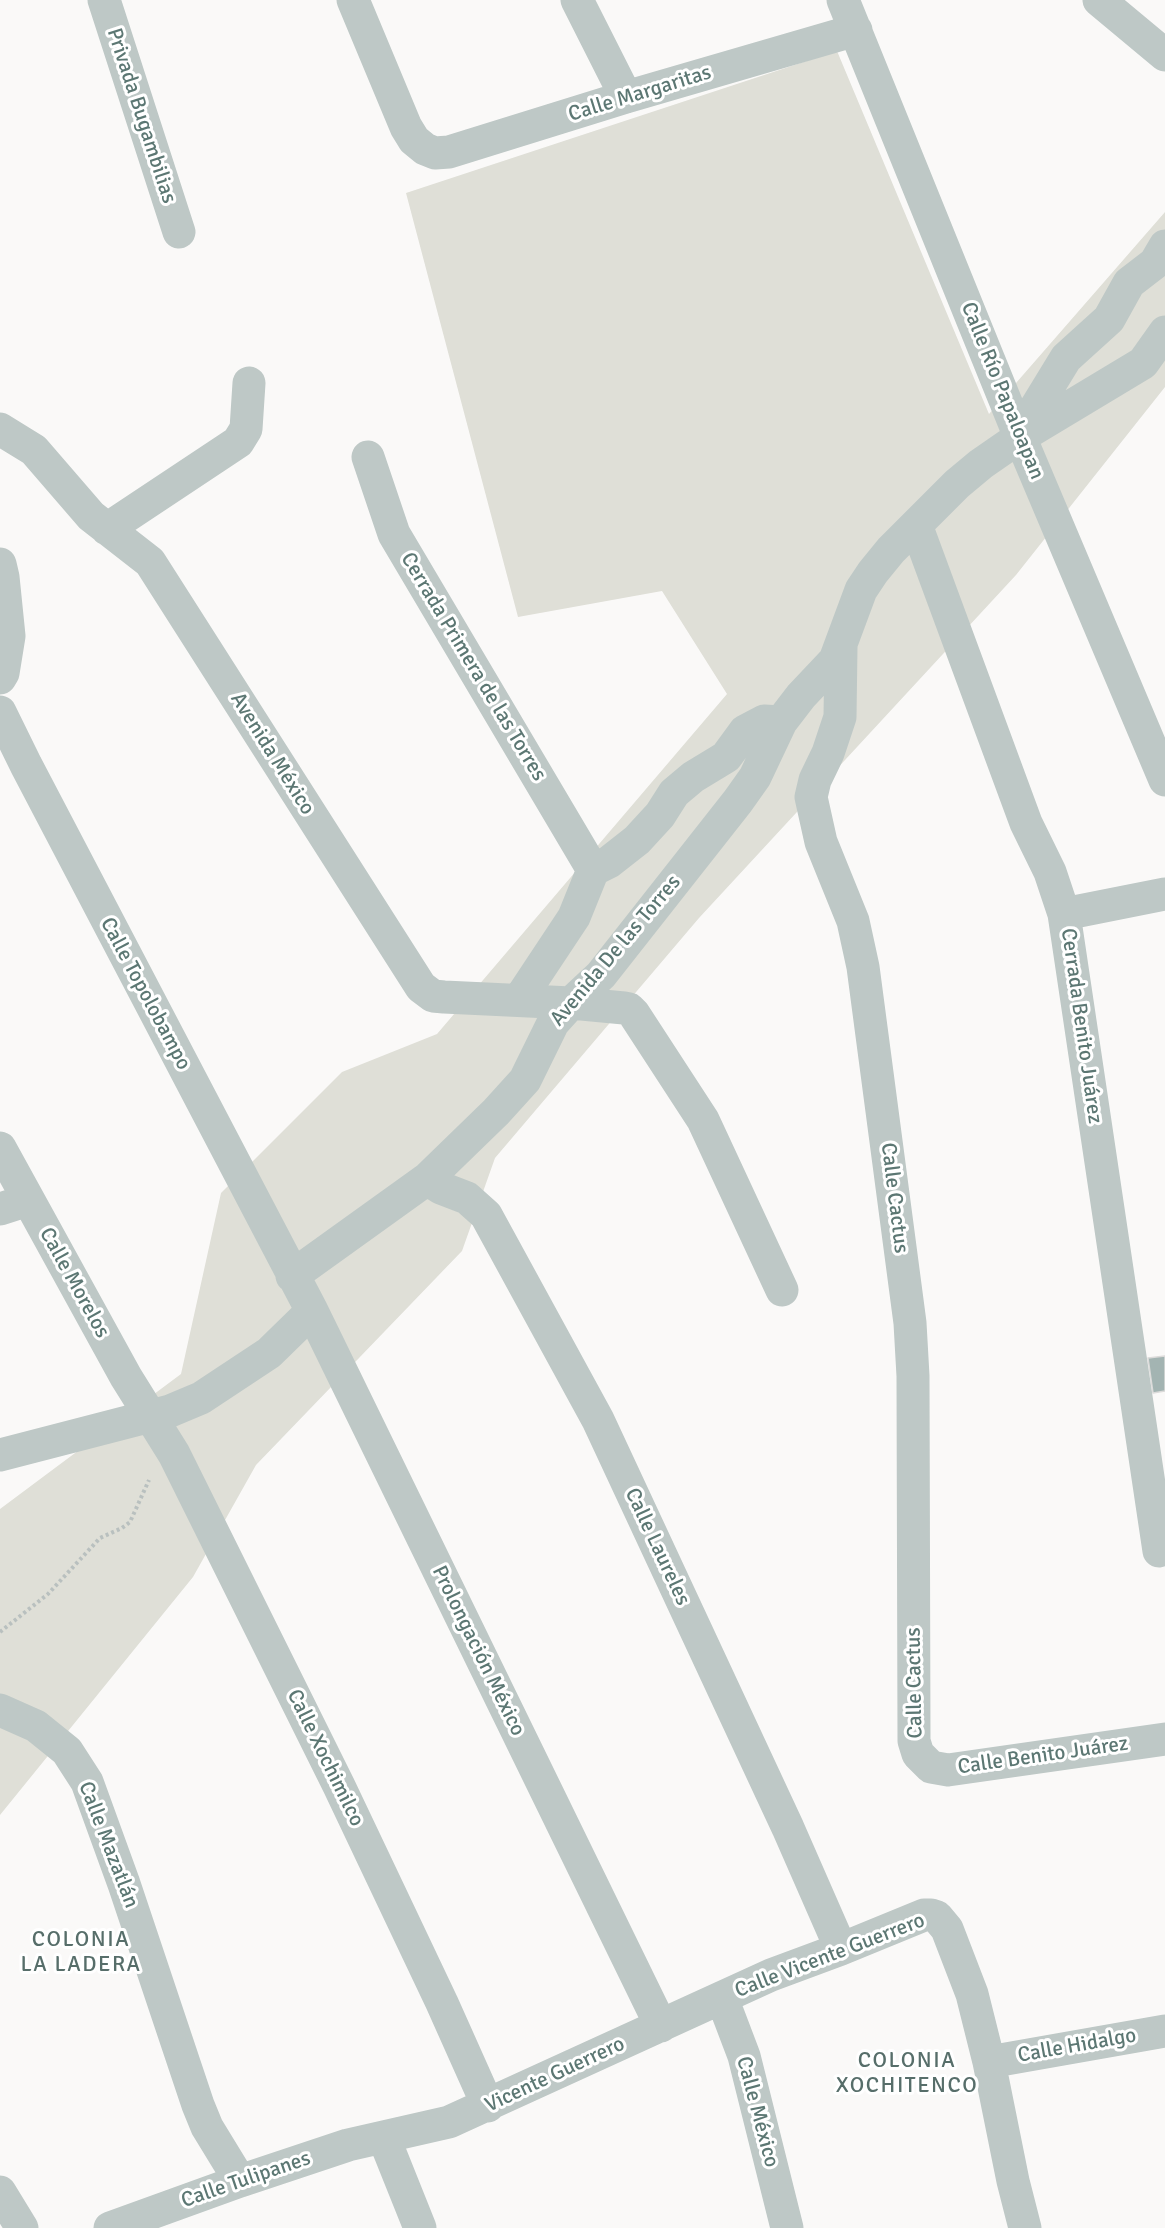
<!DOCTYPE html>
<html>
<head>
<meta charset="utf-8">
<style>
	body { margin:0 }
	canvas { display:block; background:#faf9f8 }
</style>
</head>
<body>
<canvas width="1165" height="2228"></canvas>
<script>
const g = document.querySelector('canvas').getContext('2d');
g.lineJoin = 'round';
function fillPath(path, color) { g.fillStyle = color; g.fill(path, 'evenodd'); }
const shape = rows => new Path2D(rows.map(r => 'M' + r).join(''));
function strokePath(path, color, width, dash) { g.strokeStyle = color; g.lineWidth = width; g.lineCap = dash ? 'butt' : 'round'; g.setLineDash(dash || []); g.stroke(path); }
function drawText(font, color, halo, rows, align = 'center') {
  g.font = font + ' Signika,sans-serif'; g.lineWidth = 6; g.setLineDash([]); g.textBaseline = 'middle'; g.strokeStyle = halo; g.fillStyle = color; for (const [text, x, y, turn = 0] of rows) {
    g.save(); g.translate(x, y); g.rotate((+turn || 0) * Math.PI / 180); g.textAlign = isNaN(turn) ? turn : align; if (halo) g.strokeText(text, 0, 0); g.fillText(text, 0, 0); g.restore();
  }
}
fillPath(shape([
	[837,51,989,414,1165,212,1165,387,1016,575,699,918,495,1158,462,1251,256,1465,193,1577,0,1815,0,1509,181,1374,221,1193,342,1072,437,1034,727,694,662,591,518,617,406,193]
]), '#dfdfd7');
const building = shape([
	[1165,1356,1165,1391,1153,1393,1148,1358,1165,1356]
]);
fillPath(building, '#a3b4b2');
strokePath(building, '#dcdbda', 1.5);
strokePath(shape([
	[0,1632,48,1594,100,1538,122,1528,130,1522,149,1480]
]), '#b9c0bf', 4, [3, 3]);
strokePath(shape([
	[104,0,179,232],
	[353,0,406,127,414,140,425,149,435,153,449,152,626,97,856,30],
	[577,0,626,97],
	[843,0,1020,437,1165,780],
	[1099,0,1165,55],
	[0,429,34,450,91,516,150,562,421,987,433,996,444,997,571,1003,624,1008,629,1009,634,1014,703,1120,782,1290],
	[1020,437,1143,363,1165,332],
	[368,457,394,534,593,870],
	[916,525,1026,823,1050,872,1064,914,1159,1551],
	[107,529,238,442,246,429,249,383],
	[0,564,3,577,9,636,3,673,0,678],
	[841,647,840,717,828,753,815,780,811,797,821,842,853,921,863,967,910,1323,913,1376,914,1741,918,1754,931,1767,948,1770,1165,1739],
	[0,712,26,765,312,1311,661,2026],
	[1064,914,1165,894],
	[519,1000,574,917,593,870,609,862,637,840,660,815,674,793,693,777,726,757,745,731,764,721,781,722],
	[0,1148,126,1377,174,1454,339,1786,442,2003,488,2106],
	[427,1179,441,1188,467,1198,486,1215,598,1420,788,1828,841,1949],
	[0,1209,28,1200],
	[292,1276,427,1179,496,1112,525,1080,553,1023,571,1003,601,975,738,801,755,777,781,722,801,696,835,660,861,590,873,572,891,550,957,484,981,464,1020,437,1033,412,1066,358,1109,319,1129,283,1155,263,1165,246],
	[0,1455,170,1411,201,1398,269,1353,312,1311],
	[0,1710,36,1726,67,1751,87,1782,124,1884,198,2105,207,2127,240,2181],
	[722,1998,744,2056,787,2228],
	[989,2062,1165,2031],
	[384,2138,420,2228],
	[0,2192,22,2228],
	[110,2228,240,2181,348,2145,449,2122,771,1975,841,1949,924,1915,931,1915,937,1917,947,1929,972,1994,989,2062,1013,2181,1025,2228]
]), '#bec8c6', 33);
drawText('21px', '#5c7773', '#fff', [
	["Calle Margaritas",640,94,-17],
	["Privada Bugambilias",141,116,72],
	["Calle Río Papaloapan",1002,391,68],
	["Cerrada Primera de las Torres",473,667,59],
	["Avenida México",272,754,58],
	["Avenida De las Torres",616,951,-50],
	["Calle Topolobampo",145,994,62],
	["Cerrada Benito Juárez",1081,1026,82],
	["Calle Cactus",894,1198,83],
	["Calle Morelos",74,1283,61],
	["Calle Laureles",657,1547,65],
	["Prolongación México",478,1651,64],
	["Calle Cactus",915,1683,-91],
	["Calle Benito Juárez",1043,1756,-8],
	["Calle Xochimilco",325,1758,64],
	["Calle Mazatlán",108,1845,69],
	["Calle Vicente Guerrero",830,1956,-21],
	["Calle Hidalgo",1077,2046,-10],
	["Vicente Guerrero",555,2075,-25],
	["Calle México",757,2112,75],
	["Calle Tulipanes",246,2180,-19]
]);
g.letterSpacing = '1.5px';
drawText('22px', '#576e6a', '#fff', [
	["COLONIA",81,1940],
	["LA LADERA",81,1965],
	["COLONIA",907,2061],
	["XOCHITENCO",907,2086]
]);
g.letterSpacing = '0px';
</script>
</body>
</html>
